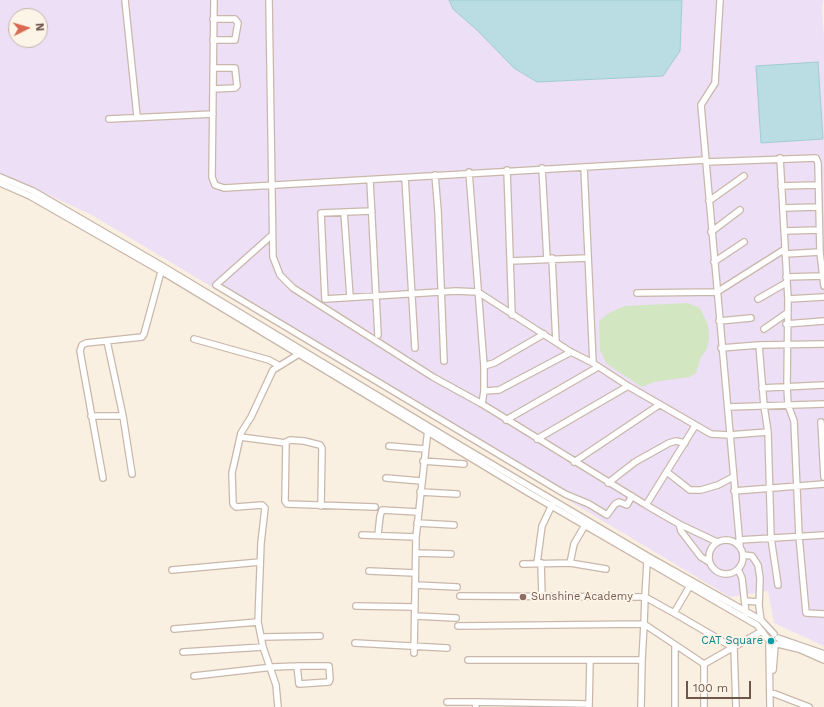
<!DOCTYPE html>
<html>
<head>
<meta charset="utf-8">
<style>
	body { margin:0 }
	#map { position:relative; width:824px; height:707px; overflow:hidden; background:#faf0e2; font-family:"Work Sans",sans-serif }
	canvas { display:block }
	.north { position:absolute; left:8px; top:8px; width:40px; height:40px; box-sizing:border-box; background:#fdf4e8; border:1px solid #c4b5a9; border-radius:50%; rotate:85deg; font-size:11px; font-weight:700; line-height:16px; text-align:center; color:#6f564b }
	.north::after { content:''; display:block; margin:auto; width:14px; height:18px; background:#db6950; clip-path:polygon(50% 0,100% 100%,50% 72%,0 100%) }
	.scale { position:absolute; left:686px; top:681px; width:65px; height:18px; box-sizing:border-box; border:2px solid #6f564b; border-top:0; padding-left:5px; font-size:12px; line-height:14px; white-space:nowrap; color:#6f564b; -webkit-text-stroke:3px #fdf4e8; paint-order:stroke }
</style>
</head>
<body>
<div id="map">
<canvas width="824" height="707"></canvas>
<div class="north">N</div>
<div class="scale">100 m</div>
</div>
<script>
const g = document.querySelector('canvas').getContext('2d');
g.lineJoin = 'round';
function fillPath(path, color) { g.fillStyle = color; g.fill(path, 'evenodd'); }
const shape = rows => new Path2D(rows.map(r => 'M' + r).join(''));
function strokePath(path, color, width, dash) { g.strokeStyle = color; g.lineWidth = width; g.lineCap = dash ? 'butt' : 'round'; g.setLineDash(dash || []); g.stroke(path); }
function drawText(font, color, halo, rows, align = 'center') {
  g.font = font + ' "Work Sans",sans-serif'; g.lineWidth = 4; g.setLineDash([]); g.textBaseline = 'middle'; g.strokeStyle = halo; g.fillStyle = color; for (const [text, x, y, turn = 0] of rows) {
    g.save(); g.translate(x, y); g.rotate((+turn || 0) * Math.PI / 180); g.textAlign = isNaN(turn) ? turn : align; if (halo) g.strokeText(text, 0, 0); g.fillText(text, 0, 0); g.restore();
  }
}
fillPath(shape([
	[0,0,823,0,822,10,824,38,824,646,774,623,768,591,730,597,90,214,0,173],
	[16,16,40,16,40,40,16,40]
]), '#eddff6');
fillPath(shape([
	[687,303,700,308,708,325,709,337,707,349,701,357,696,373,689,377,654,382,642,387,607,364,600,350,599,321,609,313,625,306]
]), '#d2e6c2');
const water = shape([
	[449,0,682,0,680,51,663,76,537,82,514,68,477,30,453,9,449,0],
	[818,62,823,139,761,143,756,66,818,62]
]);
fillPath(water, '#b9dde2');
strokePath(water, '#a0cdd2', 1);
const minor = shape([
	[125,0,137,116],
	[214,0,212,177,215,185,224,188,705,160],
	[269,0,273,257,280,275,293,288,433,377,482,404,646,505,679,524,717,542],
	[720,0,715,83,701,105,740,547],
	[213,40,235,40,238,23,235,19,213,19],
	[213,89,235,88,237,86,235,68,213,68],
	[109,119,213,114],
	[780,158,788,299,787,386,788,405,794,421,799,536,806,613,824,614],
	[706,162,816,158,818,163,820,252,824,286],
	[584,167,593,363],
	[542,168,547,259],
	[507,170,512,315],
	[469,172,484,366,484,391,482,404],
	[435,175,438,211,444,361],
	[0,177,33,191,162,266,451,440,649,557,761,620,774,634],
	[405,178,415,348],
	[370,180,378,335],
	[0,183,30,196,161,271,529,493,757,625,767,638],
	[781,186,817,185],
	[709,201,744,176],
	[783,208,818,207],
	[372,211,321,213,325,299,456,291,478,292,571,352,593,363,628,386,711,434,729,435,768,432],
	[344,212,350,297],
	[784,231,819,230],
	[711,232,740,210],
	[272,235,216,285,565,494,589,504,607,515,615,504,619,502,627,505,632,496],
	[785,254,820,252],
	[552,258,556,342],
	[510,261,588,258],
	[714,262,744,242],
	[786,277,823,276],
	[637,293,717,292,785,249],
	[758,299,786,283],
	[788,299,824,297],
	[719,321,751,318],
	[786,324,824,321],
	[764,329,787,313],
	[194,339,269,360,278,365],
	[107,341,123,416,132,474],
	[759,345,764,406,768,432,771,538,778,585],
	[721,348,759,345,824,344],
	[484,366,494,363,544,334],
	[762,388,824,385],
	[484,391,499,390,571,352],
	[728,407,824,404],
	[91,416,123,416],
	[506,420,598,367],
	[821,422,824,477],
	[240,437,286,443,285,501,287,504,375,507],
	[537,439,628,386],
	[286,442,290,440,304,441,320,445,322,448,321,506],
	[389,446,425,449],
	[423,461,464,464],
	[574,462,659,405],
	[667,472,690,490,701,490,718,485,733,477],
	[103,478,80,351,82,345,86,343,142,337,144,334,162,268],
	[386,478,421,481],
	[608,483,635,462,669,443,676,441,685,443],
	[734,491,824,484],
	[420,492,457,494],
	[646,505,695,426],
	[417,523,454,525],
	[679,524,681,531,701,557,709,562],
	[362,535,416,537],
	[378,535,380,516,382,510,418,512],
	'709 557a17 17 0 1 1 34 0a17 17 0 1 1-34 0Z',
	[739,540,824,535],
	[416,553,451,554],
	[743,555,752,556,758,565,760,578,759,606,761,620],
	[537,563,542,526,553,503],
	[541,563,542,596],
	[570,563,574,544,585,525],
	[523,564,570,563,606,569],
	[738,569,742,578,746,614],
	[172,570,260,562],
	[369,571,415,573],
	[691,584,674,613,734,648,736,707],
	[415,585,457,587],
	[460,596,645,597,647,562],
	[745,601,759,602],
	[356,606,415,607],
	[674,613,645,597,644,624,704,664,762,631],
	[415,616,456,618],
	[458,626,644,624,642,660,590,660],
	[174,629,258,622],
	[261,637,320,636],
	[778,638,824,654],
	[355,643,447,648],
	[778,644,799,649,824,660],
	[769,645,770,707],
	[675,647,675,707],
	[183,652,263,647],
	[414,653,416,537,428,429],
	[468,660,590,660,589,707],
	[773,670,775,646],
	[194,676,273,667,297,666,329,666,330,679,329,682,299,684,297,666],
	[770,692,809,707],
	[447,702,475,702,476,707],
	[475,702,589,704],
	[278,707,276,685,263,647,258,622,261,543,265,508,262,505,236,507,233,504,232,473,241,433,251,417,273,370,299,354],
	[641,707,642,660],
	[704,707,704,664]
]);
strokePath(minor, '#c9b7aa', 8);
strokePath(minor, '#fff', 5.5);
for (const [x, y, r, color] of [
	[523,597,4,"#8d6e63"],
	[771,641,4,"#0f9aa8"]
]) { const dot = new Path2D(); dot.arc(x, y, r, 0, 2 * Math.PI); g.fillStyle = color; g.fill(dot); strokePath(dot, '#fdf4e8', 1.5); }
drawText('11px', '#785e54', '#fdf4e8', [
	["Sunshine Academy",531,597]
], 'left');
drawText('11px', '#0d838f', '#fdf4e8', [
	["CAT Square",763,641]
], 'right');
</script>
</body>
</html>
